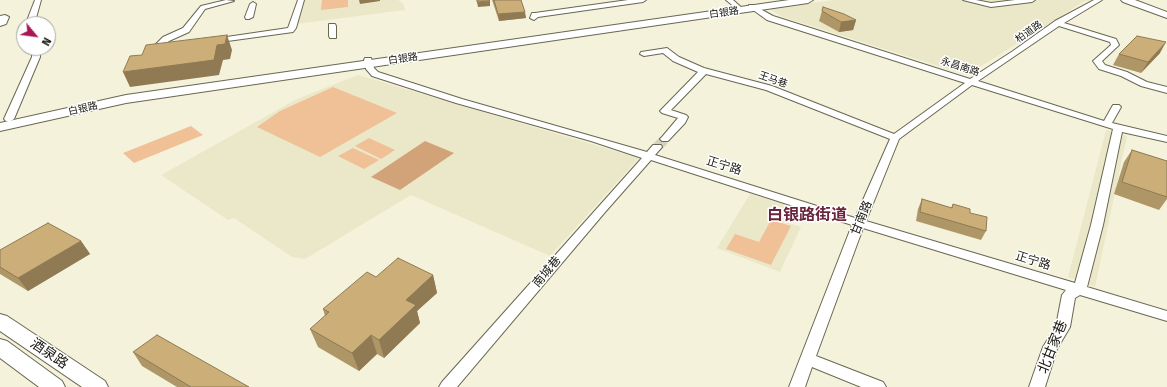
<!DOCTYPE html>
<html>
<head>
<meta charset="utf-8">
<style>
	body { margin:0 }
	#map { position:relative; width:1167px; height:387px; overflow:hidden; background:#f4f2da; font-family:"Fira Sans",sans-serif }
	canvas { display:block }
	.north { position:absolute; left:16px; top:16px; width:40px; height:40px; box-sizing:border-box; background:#fff; border:1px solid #a3a39f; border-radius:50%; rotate:119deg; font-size:11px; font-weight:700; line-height:16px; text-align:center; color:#191810 }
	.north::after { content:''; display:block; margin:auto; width:14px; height:18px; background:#a81855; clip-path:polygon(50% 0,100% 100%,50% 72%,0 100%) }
</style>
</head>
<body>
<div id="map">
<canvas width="1167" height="387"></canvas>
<div class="north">N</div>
</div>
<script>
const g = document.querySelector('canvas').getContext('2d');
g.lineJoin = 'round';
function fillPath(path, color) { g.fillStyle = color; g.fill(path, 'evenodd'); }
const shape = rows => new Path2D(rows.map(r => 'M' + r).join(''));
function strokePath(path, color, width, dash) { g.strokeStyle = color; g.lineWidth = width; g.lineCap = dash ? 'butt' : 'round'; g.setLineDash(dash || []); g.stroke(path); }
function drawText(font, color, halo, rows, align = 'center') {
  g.font = font + ' "Fira Sans","Noto Sans SC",sans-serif'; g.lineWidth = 3; g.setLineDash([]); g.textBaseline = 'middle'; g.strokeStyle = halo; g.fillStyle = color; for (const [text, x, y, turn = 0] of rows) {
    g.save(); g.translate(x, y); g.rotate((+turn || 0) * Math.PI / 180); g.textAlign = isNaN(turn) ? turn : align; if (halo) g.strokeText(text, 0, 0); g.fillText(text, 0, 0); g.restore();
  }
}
fillPath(shape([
	[300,0,398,0,403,3,405,10,296,24],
	[833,0,1093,0,1085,1,967,75,783,17,769,9],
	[358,75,639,158,550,256,411,195,305,259,292,257,234,218,228,220,161,175,297,99],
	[1106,130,1127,136,1095,287,1068,277],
	[750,194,790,206,783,221,801,227,780,272,717,248]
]), '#ebe8c9');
fillPath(shape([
	[322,0,348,0,348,7,321,10],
	[333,87,397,113,320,157,257,127,280,111],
	[191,126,203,135,134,163,123,153],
	[369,138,395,150,381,159,355,146],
	[353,148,379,160,364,169,338,156],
	[771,220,791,226,771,265,726,249,735,234,759,242]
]), '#f0c096');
fillPath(shape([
	[425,141,454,153,400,190,371,177]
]), '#d2a379');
strokePath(shape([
	[657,147,665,139]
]), '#d3d1bc', 10, [10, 5]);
const minor = shape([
	[35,0,41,0,36,18,37,24,29,24,28,18,35,0],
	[226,0,234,1,205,9,189,32,169,41,155,55,149,55,149,51,163,37,183,28,201,6,226,0],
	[298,0,304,0,296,28,293,32,213,43,209,41,213,39,288,28,298,0],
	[628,0,646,0,643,2,538,17,534,20,530,18,532,13,535,13,628,0],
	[726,0,733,0,742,8,737,9,726,0],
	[963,0,976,0,991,3,1015,0,1035,0,1032,2,991,7,963,0],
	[1094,0,1102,0,1064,23,1116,39,1119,45,1102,61,1105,65,1127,72,1147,82,1167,87,1167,93,1141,86,1121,76,1099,69,1093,61,1111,45,1110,42,1059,26,978,81,1104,121,1113,105,1119,105,1121,107,1112,123,1167,136,1167,142,1122,132,1103,225,1087,287,1167,311,1167,321,1080,295,1075,298,1070,327,1057,349,1045,387,1029,387,1043,347,1056,326,1062,295,1066,290,863,228,816,356,883,382,886,387,861,387,812,367,805,387,789,387,852,225,651,160,606,211,457,387,439,387,442,382,642,158,591,141,456,103,372,76,366,69,364,60,365,58,371,58,374,68,378,72,462,99,647,152,653,145,661,145,662,147,655,155,855,218,890,139,766,90,706,74,671,110,686,115,688,117,685,123,668,141,662,141,660,139,662,137,678,118,662,113,660,111,698,72,673,61,663,53,644,56,640,54,641,52,667,48,679,57,704,68,772,86,894,134,965,83,767,20,749,7,749,5,753,5,773,16,970,79,1013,51,1055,21,1094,0],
	[972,85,1113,129,1091,225,1075,283,866,221,899,139,972,85],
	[253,2,256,4,253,17,249,19,246,19,245,17,250,4,253,2],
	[5,15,9,17,6,24,0,26,0,16,5,15],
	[329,24,335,24,336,26,336,38,330,38,329,36,329,24],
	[32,48,40,48,40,57,14,119,9,122,6,121,4,119,32,57,32,48]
]);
const major = shape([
	[789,0,813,0,808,3,126,103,0,131,0,123,126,95,789,0],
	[1121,0,1135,0,1167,12,1167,18,1123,2,1121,0],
	[0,314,7,316,105,381,108,387,82,387,0,331,0,314],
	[0,339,7,341,62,381,65,387,39,387,0,358,0,339]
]);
strokePath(minor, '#696753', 2);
strokePath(major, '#696753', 2);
fillPath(minor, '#fff');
fillPath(major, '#fff');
fillPath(shape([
	[492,0,521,0,526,18,499,21],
	[822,11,856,20,853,30,839,32,819,21],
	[1160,53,1141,73,1113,65,1119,54],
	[1132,150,1167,161,1167,199,1159,210,1114,194,1124,162],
	[922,199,951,208,953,204,970,213,986,231,981,240,916,221,918,209],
	[81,241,90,254,28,291,0,274,0,250],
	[433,275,437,293,417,311,420,323,384,358,377,354,359,371,318,347,310,329,325,316,323,309,376,277],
	[133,352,249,387,177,387,142,366]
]), '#af9667');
fillPath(shape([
	[359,0,380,0,380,1,360,4],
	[490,1,490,6,478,7,477,2],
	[525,12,526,18,499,21,498,14],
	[856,20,853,30,839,32,841,22],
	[227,35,232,50,230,59,223,60,219,75,130,87,123,72,217,45],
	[1166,42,1160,53,1141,73,1148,62],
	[81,241,90,254,28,291,18,278],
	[433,275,437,293,417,311,420,323,384,358,379,340,406,300],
	[371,335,377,354,359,371,352,353]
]), '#8f7a54');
const building = shape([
	[477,0,489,0,490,1,477,2,477,0],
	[494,0,521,0,525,12,498,14,494,0],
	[823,7,844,14,856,20,841,22,822,11,823,7],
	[227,35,225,44,217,45,214,60,123,72,130,56,142,55,146,45,227,35],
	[1137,36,1166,42,1148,62,1119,54,1137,36],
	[1132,150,1167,161,1167,197,1122,182,1132,150],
	[922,199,952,208,953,204,970,209,970,213,987,217,986,231,920,212,922,199],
	[48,223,81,241,18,278,0,267,0,250,48,223],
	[398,258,433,275,406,300,416,305,379,340,371,335,352,353,310,329,329,312,323,309,367,272,376,277,398,258],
	[157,335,249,387,191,387,133,352,157,335]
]);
fillPath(building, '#ccaf78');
strokePath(building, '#8f7a54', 1);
drawText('10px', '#191810', '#fff', [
	["白银路",724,13,-8],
	["柏道路",1029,32,-35],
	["白银路",403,59,-8],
	["永昌南路",960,67,18],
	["王马巷",773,80,19],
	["白银路",83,109,-13]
]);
drawText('12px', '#191810', '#fff', [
	["正宁路",724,166,17],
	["甘南路",862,218,-68],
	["正宁路",1033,261,17],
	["南城巷",547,272,-50]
]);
drawText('14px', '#191810', '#fff', [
	["北甘家巷",1053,347,-68],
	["酒泉路",49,354,34]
]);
drawText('bold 16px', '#69243b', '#fff', [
	["白银路街道",807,216]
]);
</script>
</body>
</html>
